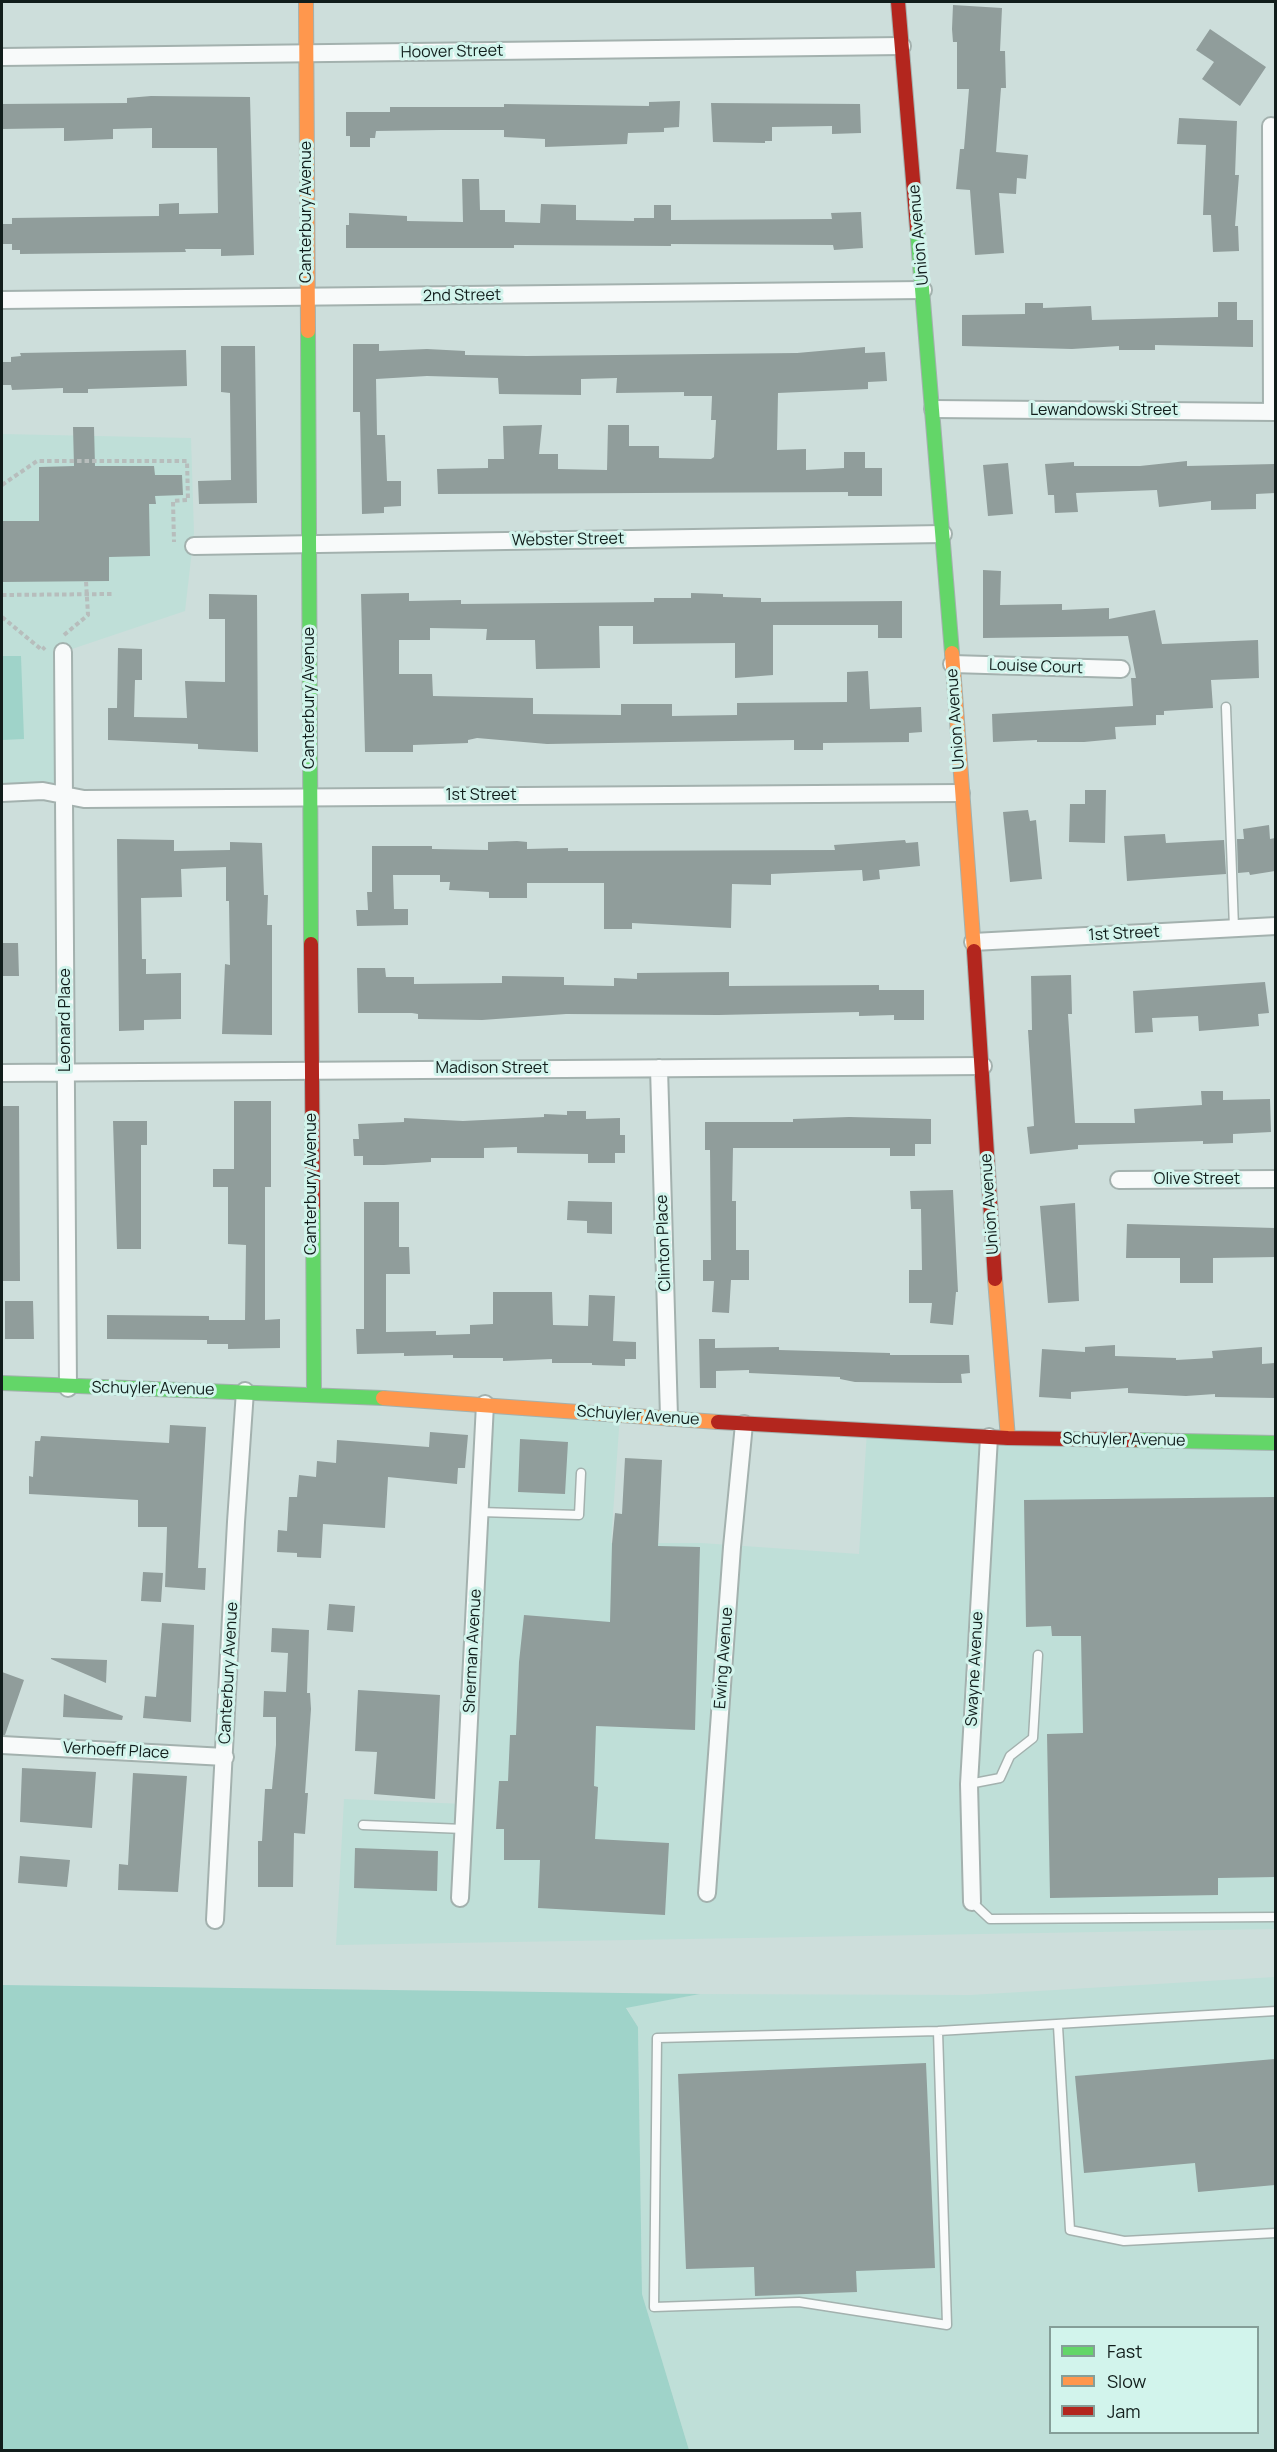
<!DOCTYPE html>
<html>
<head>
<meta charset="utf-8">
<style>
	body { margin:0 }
	#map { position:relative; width:1277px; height:2452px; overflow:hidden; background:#cddedb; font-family:Manrope,sans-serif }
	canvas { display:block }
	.frame { position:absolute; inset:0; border:3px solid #111d1b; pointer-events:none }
	.legend { position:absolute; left:1049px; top:2326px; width:210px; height:108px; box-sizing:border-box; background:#d2f4ec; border:2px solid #859e98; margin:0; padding:8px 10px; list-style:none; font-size:18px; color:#111d1b }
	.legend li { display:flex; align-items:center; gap:12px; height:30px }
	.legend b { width:30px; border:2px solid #859e98 }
</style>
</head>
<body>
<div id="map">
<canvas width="1277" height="2452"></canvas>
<div class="frame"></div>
<ul class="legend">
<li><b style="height:8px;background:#63d668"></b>Fast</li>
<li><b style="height:8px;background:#ff974d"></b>Slow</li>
<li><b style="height:8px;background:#b3261e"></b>Jam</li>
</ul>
</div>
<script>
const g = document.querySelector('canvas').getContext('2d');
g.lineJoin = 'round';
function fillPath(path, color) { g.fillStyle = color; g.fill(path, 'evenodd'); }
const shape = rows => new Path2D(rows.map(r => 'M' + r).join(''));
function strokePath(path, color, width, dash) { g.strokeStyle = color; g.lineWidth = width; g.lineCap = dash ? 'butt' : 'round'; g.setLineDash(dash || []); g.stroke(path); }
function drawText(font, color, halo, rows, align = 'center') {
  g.font = font + ' Manrope,sans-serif'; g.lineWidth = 6; g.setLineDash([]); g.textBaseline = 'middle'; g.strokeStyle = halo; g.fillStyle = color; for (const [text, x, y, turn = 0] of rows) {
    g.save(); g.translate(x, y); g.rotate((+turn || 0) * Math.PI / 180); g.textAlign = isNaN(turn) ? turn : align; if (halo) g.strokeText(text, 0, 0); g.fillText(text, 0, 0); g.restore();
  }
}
fillPath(shape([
	[2,434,191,438,194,533,185,611,63,652,64,795,2,793],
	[485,1404,620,1414,611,1543,701,1543,859,1554,867,1431,1275,1443,1275,1929,336,1945,344,1799,465,1804],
	[1275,1977,1275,2450,689,2450,642,2294,638,2027,626,2007,700,1994,970,1995],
	[1050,2328,1258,2328,1258,2432,1050,2432]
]), '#bfdfd8');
fillPath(shape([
	[2,656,21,656,24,739,2,740],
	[2,1985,700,1994,626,2008,638,2027,642,2294,689,2450,2,2450]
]), '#9fd3c9');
fillPath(shape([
	[953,5,1002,8,1000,51,1005,51,1006,88,1001,88,996,152,1028,155,1026,179,1017,178,1016,194,999,193,1004,253,975,255,970,190,956,189,960,149,964,149,969,89,957,89,957,42,953,42,952,29],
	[1210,29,1266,67,1240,106,1202,79,1214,62,1196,50],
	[151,96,250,97,254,255,221,256,221,249,185,249,186,252,20,254,20,250,12,250,12,244,2,244,2,224,12,224,12,218,159,216,159,204,179,203,179,214,218,213,217,148,152,148,152,128,113,129,113,139,64,141,64,128,2,129,2,104,127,103,127,98],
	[680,101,679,127,664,128,664,132,628,133,627,144,545,147,545,139,504,137,504,130,441,130,376,131,375,138,370,138,370,147,350,147,350,136,346,136,346,112,390,112,390,107,504,107,504,104,649,106,649,102],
	[711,103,860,104,861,133,832,134,832,126,772,127,772,141,765,141,765,143,713,142],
	[1179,118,1237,121,1235,175,1239,175,1235,226,1238,226,1239,251,1213,252,1211,215,1203,215,1206,145,1177,144],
	[462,179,479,179,480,210,505,210,505,222,540,223,541,204,576,205,576,220,634,221,634,218,654,218,654,205,671,205,671,220,832,219,831,213,861,212,863,248,834,250,833,245,671,244,671,246,514,245,514,248,346,248,346,225,349,225,349,213,407,216,407,221,463,222],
	[1218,302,1237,302,1237,320,1253,320,1253,347,1155,345,1155,350,1119,350,1119,346,1072,349,962,346,962,315,1025,314,1025,303,1043,303,1043,308,1091,306,1092,320,1218,317],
	[353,344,379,344,379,351,427,349,465,351,465,355,527,356,797,353,865,347,865,353,885,352,887,381,868,382,868,389,778,393,777,450,806,449,806,470,844,468,844,452,865,452,865,468,882,468,882,496,848,496,848,492,438,494,437,469,488,468,488,459,504,459,503,426,542,425,539,454,558,454,558,469,607,470,608,425,629,425,629,446,659,446,659,458,711,459,714,457,716,420,711,420,712,396,684,396,684,392,616,393,617,378,581,379,581,395,499,394,498,378,427,376,376,379,377,435,385,435,387,481,401,481,401,506,384,507,384,513,362,514,360,412,353,412],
	[221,346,255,346,257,503,199,504,198,481,231,480,230,393,221,392],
	[186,350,187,386,88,389,88,393,63,393,63,388,12,390,11,385,2,385,2,362,11,362,11,357,21,356,20,353],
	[73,427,94,427,95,466,154,466,155,475,182,475,183,495,155,496,156,504,149,504,150,556,109,557,109,581,2,582,2,521,39,521,39,467,74,466],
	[1187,461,1187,466,1275,464,1275,493,1256,494,1256,509,1211,510,1211,501,1159,507,1157,490,1076,493,1078,512,1055,513,1054,495,1048,495,1045,464,1074,462,1074,466,1140,466],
	[1008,463,1013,514,988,516,983,465],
	[983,570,1001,571,1000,605,1062,604,1062,610,1109,608,1109,619,1155,610,1162,644,1258,640,1259,678,1211,680,1213,708,1164,711,1164,715,1156,715,1156,725,1115,727,1116,739,1084,742,1037,742,1037,740,993,742,992,714,1133,706,1131,678,1136,678,1128,636,983,638],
	[409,593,409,601,461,600,461,604,654,602,654,598,691,598,691,593,723,594,723,597,761,598,761,602,902,601,902,638,878,638,878,625,773,625,773,675,735,678,735,643,633,644,633,626,599,626,600,668,536,669,535,640,486,640,487,629,430,628,430,640,399,640,399,674,432,674,433,696,533,698,533,714,621,715,621,704,672,704,672,716,737,715,737,703,847,702,847,672,868,671,870,709,921,707,922,732,909,733,909,742,823,743,823,750,794,750,794,740,547,744,477,738,468,740,468,743,413,745,413,752,365,752,361,594],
	[209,594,257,595,258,752,198,749,198,744,108,740,108,708,117,708,118,648,142,649,142,680,135,680,134,717,187,718,185,681,225,682,225,619,209,619],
	[1085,790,1106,790,1105,843,1069,842,1070,804,1085,804],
	[1028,810,1030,821,1036,820,1042,879,1010,882,1003,812],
	[1269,825,1270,839,1275,838,1275,871,1250,875,1249,872,1238,873,1237,839,1244,839,1243,829],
	[1165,834,1166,843,1224,840,1226,874,1127,881,1124,836],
	[117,839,174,840,174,851,230,850,230,842,262,843,264,895,268,895,267,925,272,925,272,1035,222,1034,225,964,230,965,229,901,226,901,226,867,181,869,182,897,141,898,142,959,146,959,146,974,181,973,181,1019,144,1020,144,1030,119,1031],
	[905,840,906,843,918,842,920,866,879,870,880,879,863,881,862,870,771,874,771,885,732,884,731,928,632,923,632,929,604,929,604,883,527,883,527,898,489,898,489,892,449,890,450,882,440,882,440,875,393,875,394,909,408,909,408,925,357,926,356,910,368,910,367,892,372,892,372,846,432,846,432,849,488,850,488,842,517,841,527,842,527,849,568,848,568,851,835,850,834,845],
	[2,943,18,943,19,976,2,976],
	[357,968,385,968,386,977,414,977,414,984,502,983,502,976,564,977,564,985,614,986,614,978,637,979,637,973,729,972,729,986,879,985,879,990,924,990,924,1020,894,1020,894,1015,859,1016,859,1012,718,1015,566,1014,482,1020,418,1019,418,1014,412,1013,358,1013],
	[1071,975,1072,1014,1068,1014,1075,1123,1135,1123,1134,1109,1202,1105,1201,1091,1223,1091,1223,1100,1270,1099,1271,1132,1233,1134,1233,1143,1203,1144,1203,1141,1078,1145,1078,1149,1030,1154,1027,1127,1034,1126,1028,1030,1032,1030,1031,976],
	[1265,982,1269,1013,1258,1014,1259,1026,1199,1031,1198,1016,1152,1018,1153,1032,1135,1033,1133,991],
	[234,1101,271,1101,271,1187,265,1187,265,1320,280,1319,280,1348,228,1349,228,1344,207,1344,207,1340,107,1339,107,1315,209,1316,209,1320,245,1320,246,1245,228,1244,228,1187,213,1187,213,1169,234,1169],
	[2,1106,19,1106,20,1281,2,1281],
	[567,1111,586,1111,586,1119,620,1118,620,1135,625,1135,625,1153,615,1153,615,1163,588,1163,588,1154,517,1153,517,1147,484,1148,484,1158,431,1158,431,1162,384,1165,363,1165,363,1156,354,1156,353,1139,359,1139,358,1124,404,1122,404,1118,463,1121,544,1117,544,1114,567,1115],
	[849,1117,931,1119,931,1144,915,1144,915,1156,890,1156,890,1148,733,1148,732,1201,736,1201,736,1250,749,1250,749,1280,731,1280,729,1313,712,1312,714,1281,703,1281,703,1260,711,1260,710,1150,705,1150,705,1122,793,1122,793,1119],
	[113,1121,147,1121,147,1145,141,1145,141,1249,117,1249],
	[953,1190,958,1292,956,1292,953,1325,930,1323,932,1303,909,1303,909,1270,922,1270,921,1209,911,1209,910,1191],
	[568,1201,612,1202,612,1234,587,1233,587,1221,567,1220],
	[364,1202,399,1202,399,1247,409,1247,410,1274,386,1274,386,1332,436,1331,436,1335,470,1334,470,1325,493,1324,493,1292,552,1292,553,1325,588,1326,589,1295,615,1296,613,1341,636,1342,636,1359,625,1359,625,1366,592,1365,592,1363,552,1363,552,1359,503,1361,503,1358,453,1358,453,1355,404,1356,404,1353,357,1354,356,1329,364,1329],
	[1075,1203,1079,1301,1048,1303,1040,1206],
	[1127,1224,1275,1228,1275,1257,1213,1258,1213,1283,1180,1283,1180,1258,1126,1258],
	[5,1301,33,1301,34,1339,5,1339],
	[699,1339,715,1339,715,1348,779,1347,779,1350,890,1353,890,1355,969,1355,970,1373,961,1374,962,1383,940,1383,855,1382,840,1379,840,1377,749,1373,749,1370,716,1371,716,1388,700,1388],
	[1115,1345,1115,1356,1176,1358,1176,1360,1213,1358,1212,1351,1262,1347,1262,1364,1275,1363,1275,1398,1215,1397,1215,1394,1186,1396,1128,1393,1128,1388,1071,1392,1071,1399,1039,1397,1042,1349,1085,1352,1085,1347],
	[170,1425,206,1427,198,1568,206,1568,205,1590,165,1587,167,1527,138,1527,138,1500,29,1494,29,1476,33,1477,35,1441,40,1441,41,1436,169,1443],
	[430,1432,468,1435,465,1468,458,1468,457,1484,388,1477,385,1528,323,1524,321,1558,297,1557,297,1553,277,1552,278,1530,287,1531,289,1497,297,1497,299,1475,316,1477,317,1461,336,1463,337,1440,429,1447],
	[520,1439,568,1442,565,1494,518,1492],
	[625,1458,662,1460,658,1546,700,1547,695,1730,596,1726,594,1786,598,1787,595,1839,669,1843,665,1915,538,1908,540,1860,504,1860,504,1829,496,1829,499,1781,508,1781,510,1735,516,1735,519,1662,524,1615,610,1622,612,1544,615,1513,622,1514],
	[1275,1497,1275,1877,1218,1878,1218,1895,1050,1898,1047,1734,1083,1733,1081,1636,1052,1636,1051,1626,1026,1627,1024,1500],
	[143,1572,163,1573,161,1602,141,1601],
	[329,1604,355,1606,353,1632,327,1630],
	[162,1623,194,1625,191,1722,143,1718,145,1696,156,1697],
	[272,1628,309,1630,307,1693,310,1693,311,1709,305,1793,308,1793,305,1834,294,1833,293,1887,258,1887,258,1841,262,1841,265,1789,272,1789,276,1745,276,1717,263,1717,264,1691,286,1692,288,1653,271,1652],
	[51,1658,107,1660,106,1683,51,1659],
	[2,1672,24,1680,5,1735,2,1735],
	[358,1690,440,1695,435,1799,374,1794,377,1752,355,1751],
	[64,1694,123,1716,122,1720,63,1717],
	[22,1768,96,1772,92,1828,20,1822],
	[133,1773,187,1776,178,1892,118,1890,119,1864,128,1865],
	[355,1848,438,1851,437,1891,354,1888],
	[20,1856,70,1860,67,1887,18,1883],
	[1275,2059,1275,2185,1198,2192,1195,2163,1084,2173,1075,2076],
	[926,2063,935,2268,856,2271,857,2292,755,2296,754,2267,686,2269,678,2074]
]), '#909d9b');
const lane = shape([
	[1226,707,1234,928],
	[480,1512,579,1515,581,1473],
	[969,1784,1000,1778,1010,1756,1033,1738,1038,1655],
	[363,1825,464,1829],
	[972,1902,990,1919,1276,1917],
	[1058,2026,1070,2230,1124,2241,1276,2233],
	[938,2031,947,2325,799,2302,654,2307,657,2038,938,2031,1276,2011]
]);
const street = shape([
	[2,57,902,46],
	[1271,126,1272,412],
	[2,300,923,290],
	[933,409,1276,412],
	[194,546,943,534],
	[63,652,68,1388],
	[952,664,1121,669],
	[2,793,43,791,84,799,961,793],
	[973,942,1276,926],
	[659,1068,669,1417],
	[2,1073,983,1066],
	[1119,1180,1276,1179],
	[2,1745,225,1757],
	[707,1893,732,1547,744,1424],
	[460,1898,485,1404],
	[972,1902,969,1784,989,1437],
	[215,1920,236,1522,245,1391]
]);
const fast = shape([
	[917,228,952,653],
	[308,331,311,944],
	[313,1206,314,1394],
	[2,1383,383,1398],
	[1134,1440,1276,1443]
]);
const slow = shape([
	[306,2,308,331],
	[952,653,974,951],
	[995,1279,1008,1438],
	[383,1398,718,1422]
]);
const jam = shape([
	[898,2,917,228],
	[311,944,313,1206],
	[974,951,995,1279],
	[718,1422,1008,1438,1134,1440]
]);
strokePath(lane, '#a3b1ae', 11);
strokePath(street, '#a3b1ae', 20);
strokePath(fast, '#a3b1ae', 16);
strokePath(slow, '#a3b1ae', 16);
strokePath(jam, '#a3b1ae', 16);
strokePath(shape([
	[2,485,37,461,187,461,188,500,173,501,174,542],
	[2,595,112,594],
	[2,617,42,650,45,647],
	[64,635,88,615,86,581]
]), '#b7bdbc', 4, [4.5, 3]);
strokePath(lane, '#f8fafa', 8);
strokePath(street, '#f8fafa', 16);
strokePath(fast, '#63d668', 14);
strokePath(slow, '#ff974d', 14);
strokePath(jam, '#b3261e', 14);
drawText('16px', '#111d1b', '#d2f4ec', [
	["Hoover Street",452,52,-1],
	["Canterbury Avenue",307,212,-90],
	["Union Avenue",919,235,-95],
	["2nd Street",462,296,-1],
	["Lewandowski Street",1104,411],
	["Webster Street",568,540,-1],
	["Louise Court",1036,667,2],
	["Canterbury Avenue",310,698,-90],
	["Union Avenue",956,719,-94],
	["1st Street",481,796],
	["1st Street",1124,934,-3],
	["Leonard Place",66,1020,-90],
	["Madison Street",492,1069],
	["Olive Street",1197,1180],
	["Canterbury Avenue",312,1184,-90],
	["Union Avenue",990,1204,-94],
	["Clinton Place",664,1243,-92],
	["Schuyler Avenue",153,1389,1],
	["Schuyler Avenue",638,1416,4],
	["Schuyler Avenue",1124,1440,1],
	["Sherman Avenue",473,1651,-87],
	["Ewing Avenue",724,1658,-86],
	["Swayne Avenue",975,1669,-87],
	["Canterbury Avenue",229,1673,-87],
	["Verhoeff Place",116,1751,3]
]);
</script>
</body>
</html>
